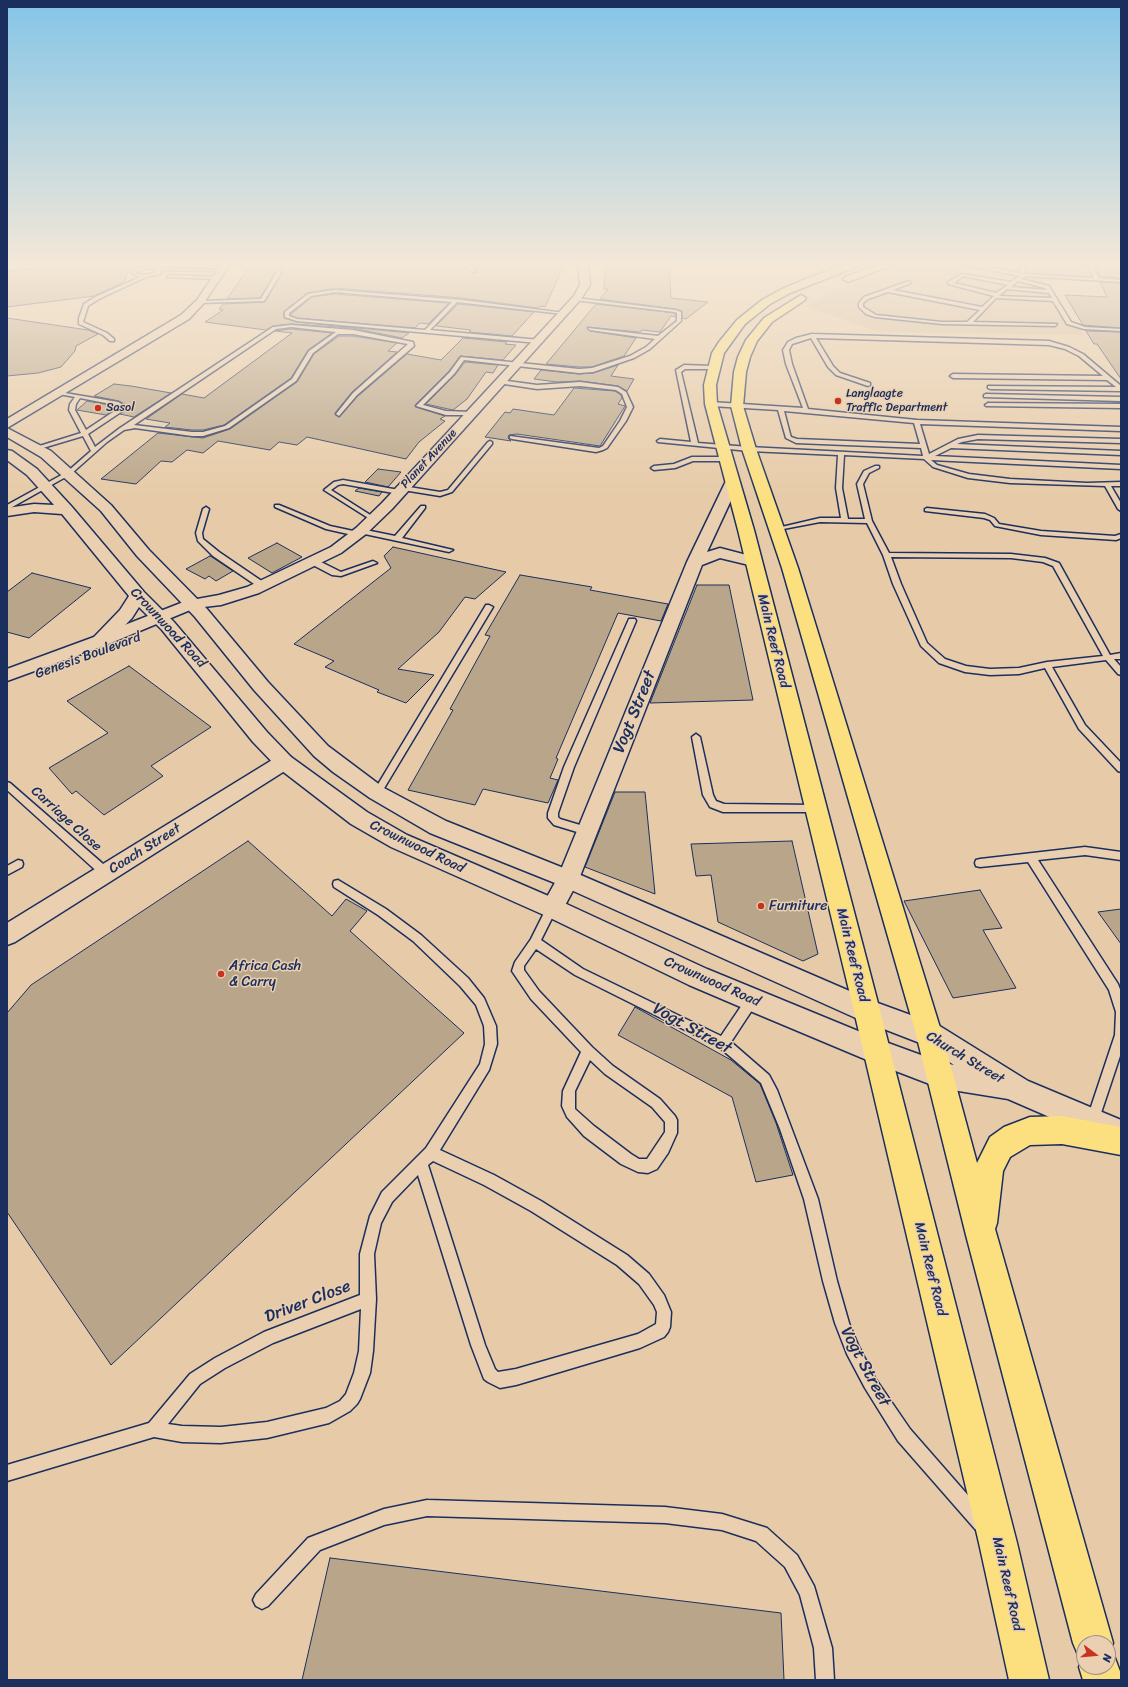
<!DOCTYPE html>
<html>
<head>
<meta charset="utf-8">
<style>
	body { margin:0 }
	#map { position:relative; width:1128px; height:1687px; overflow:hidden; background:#e7cba8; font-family:Sriracha,sans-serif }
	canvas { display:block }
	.frame { position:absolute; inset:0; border:8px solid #1b2f5e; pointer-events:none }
	.north { position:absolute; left:1076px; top:1635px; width:40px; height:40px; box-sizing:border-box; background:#eacfb1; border:1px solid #978f90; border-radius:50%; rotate:106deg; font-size:11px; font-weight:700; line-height:16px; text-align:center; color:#1b2f5e }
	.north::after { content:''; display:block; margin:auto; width:14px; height:18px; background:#c8321e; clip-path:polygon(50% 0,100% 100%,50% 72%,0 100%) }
</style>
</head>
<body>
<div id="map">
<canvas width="1128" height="1687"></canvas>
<div class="frame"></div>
<div class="north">N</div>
</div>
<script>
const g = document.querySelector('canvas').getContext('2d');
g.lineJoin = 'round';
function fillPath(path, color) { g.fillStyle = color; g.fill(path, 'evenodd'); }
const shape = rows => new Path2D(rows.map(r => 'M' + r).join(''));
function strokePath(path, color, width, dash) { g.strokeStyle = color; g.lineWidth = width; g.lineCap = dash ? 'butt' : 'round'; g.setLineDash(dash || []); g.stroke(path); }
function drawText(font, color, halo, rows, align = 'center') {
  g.font = font + ' Sriracha,sans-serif'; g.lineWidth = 3; g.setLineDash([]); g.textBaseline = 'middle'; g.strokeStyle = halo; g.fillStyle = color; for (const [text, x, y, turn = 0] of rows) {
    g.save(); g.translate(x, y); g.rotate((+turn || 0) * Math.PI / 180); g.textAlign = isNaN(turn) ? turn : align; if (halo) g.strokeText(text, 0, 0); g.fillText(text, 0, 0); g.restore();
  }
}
fillPath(shape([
	[908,263,1121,263,1121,284,1043,279,1066,316,1085,335,879,332,805,306,838,289]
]), '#d5bd9e');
const building = shape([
	[103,263,129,269,124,282,94,296,7,307,7,271,103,263],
	[252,263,442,263,460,264,473,273,478,271,471,265,480,266,481,264,565,263,545,307,540,306,538,308,462,298,335,288,307,293,284,312,284,318,297,322,409,333,402,338,353,328,291,324,273,326,266,330,205,322,223,310,219,309,223,304,265,302,283,272,282,270,277,269,260,298,227,299,252,263],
	[606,263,669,263,671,298,708,302,686,319,682,318,682,311,675,309,600,299,608,289,604,289,606,263],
	[1093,263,1121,263,1121,278,1100,277,1093,263],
	[1100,282,1121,283,1121,328,1083,325,1065,295,1107,297,1100,282],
	[335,294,449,303,428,324,420,323,415,328,297,318,290,315,312,297,335,294],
	[458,304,534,312,512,336,469,332,471,330,436,326,458,304],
	[596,304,675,313,676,317,671,316,660,332,642,330,640,332,587,327,590,331,636,338,624,356,592,367,579,367,546,364,596,304],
	[7,318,88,330,98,334,76,346,75,351,61,367,38,373,7,376,7,318],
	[291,329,332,333,308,350,291,378,224,425,203,430,192,430,165,427,170,423,146,419,182,394,204,398,292,333,275,331,291,329],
	[1086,331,1121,332,1121,379,1097,344,1094,344,1086,331],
	[339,336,353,336,397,343,388,351,397,352,352,392,335,413,339,417,358,396,407,354,441,360,463,338,507,342,505,344,516,345,503,360,460,356,449,371,415,405,416,407,445,416,440,419,445,421,419,442,406,459,307,437,297,445,279,442,270,450,218,441,203,453,187,450,172,462,161,461,136,484,101,479,158,433,203,438,230,429,297,382,314,354,339,336],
	[465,362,498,365,493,373,486,372,467,399,453,410,426,404,455,375,465,362],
	[618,365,611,376,634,379,627,391,618,386,580,381,557,382,534,379,541,370,579,374,593,373,618,365],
	[114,384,131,386,171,393,134,417,120,414,125,410,126,405,119,401,94,396,114,384],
	[574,388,615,391,621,395,622,398,618,404,625,406,600,446,517,434,509,435,508,438,511,441,485,437,505,412,510,413,513,409,554,415,574,388],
	[87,401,115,406,117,408,106,415,77,410,87,401],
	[378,469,401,472,388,487,365,482,378,469],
	[359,488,382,492,379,496,355,491,359,488],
	[277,543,302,557,272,573,248,558,277,543],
	[393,547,506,572,475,599,465,597,439,632,398,669,434,675,406,703,377,692,379,690,325,667,334,661,294,644,391,568,384,556,393,547],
	[210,556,212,557,233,571,216,581,209,576,205,579,186,569,210,556],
	[32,573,91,588,29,638,7,632,7,592,32,573],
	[520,575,592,587,590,590,668,604,661,621,618,613,556,758,558,759,550,778,558,780,548,803,483,789,475,805,408,790,453,710,450,709,490,636,485,635,520,575],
	[697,585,729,585,753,700,650,703,697,585],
	[129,666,211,727,151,766,163,776,104,815,76,791,72,794,49,768,108,733,67,701,129,666],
	[615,792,645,792,655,894,585,867,615,792],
	[248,841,332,916,346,899,367,911,350,931,464,1033,111,1365,7,1212,7,1013,31,985,248,841],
	[792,841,818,954,803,961,718,922,711,875,696,876,691,844,792,841],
	[980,890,1002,928,983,930,1016,988,953,998,904,901,980,890],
	[1121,909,1121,944,1098,912,1121,909],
	[635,1007,731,1060,760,1084,776,1123,793,1175,756,1182,732,1097,618,1035,635,1007],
	[330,1558,781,1613,784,1680,302,1680,330,1558]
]);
fillPath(building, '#b9a589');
strokePath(building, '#1b2f5e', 1);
const lane = shape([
	[111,263,147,263,147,264,145,265,111,263],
	[460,263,465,263,477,271,473,272,460,263],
	[954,263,964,263,1021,273,1019,263,1023,263,1026,274,1094,278,1087,263,1091,263,1099,278,1121,280,1121,282,1025,276,1021,279,1049,286,1071,322,1085,327,1121,329,1121,331,1084,329,1067,324,1053,301,996,298,973,322,1057,324,1055,326,942,324,875,317,866,314,859,307,859,303,864,297,909,281,911,283,893,290,982,307,994,296,948,284,948,282,962,274,1011,282,1020,276,954,263],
	[963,276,1008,285,996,293,954,283,963,276],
	[1018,281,1045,288,1047,290,1011,287,1018,281],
	[1007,289,1049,293,1052,298,999,296,1007,289],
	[888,292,980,310,967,322,942,322,876,315,863,307,863,303,868,299,888,292],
	[151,266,160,268,224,270,222,271,162,270,160,274,146,277,99,299,88,306,83,322,107,333,114,339,114,341,110,341,103,335,79,324,79,318,84,304,95,297,140,277,131,273,137,268,151,266],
	[151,268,157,270,152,274,141,275,136,273,140,270,151,268],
	[278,270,282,271,264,301,200,303,198,302,200,301,261,299,278,270],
	[169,275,217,277,219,278,217,279,167,277,169,275],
	[335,290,462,300,565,313,563,314,457,302,430,330,540,340,538,343,297,321,285,317,285,312,308,294,335,290],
	[335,292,452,302,425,330,297,319,289,316,289,313,311,296,335,292],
	[576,298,675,310,681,312,681,321,650,349,634,358,593,372,579,373,464,360,454,374,423,405,446,411,471,412,473,413,473,415,446,415,416,406,450,372,461,357,579,369,592,368,630,356,646,347,655,339,590,330,588,328,658,336,677,321,677,313,675,312,574,300,576,298],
	[291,325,353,330,413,342,414,346,357,395,339,416,336,414,353,393,408,344,353,334,338,334,313,353,296,381,229,428,203,436,192,436,135,428,124,430,107,442,71,474,7,510,7,505,67,472,91,451,83,436,36,450,33,448,81,433,69,410,70,404,75,397,59,394,59,392,118,402,125,406,124,410,88,434,95,447,120,428,273,327,291,325],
	[291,327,336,332,309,351,292,379,225,426,203,432,192,432,134,425,276,329,291,327],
	[80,398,116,405,119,408,86,430,75,410,76,404,80,398],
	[812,334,1049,341,1069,347,1083,354,1121,386,1121,391,990,389,988,388,988,386,1116,387,1107,380,953,378,950,376,953,374,1103,376,1079,356,1065,349,1049,345,816,338,833,366,840,373,870,383,870,385,868,386,836,375,828,367,811,338,792,344,789,350,792,364,808,409,917,420,1121,427,1121,431,920,424,929,454,958,439,978,435,1121,439,1121,443,978,439,962,442,957,444,1121,451,1121,455,951,448,935,456,1121,465,1121,469,931,460,937,465,969,474,1010,479,1087,483,1121,482,1121,486,1111,486,1121,503,1121,511,1118,509,1105,486,1010,483,968,478,933,467,924,459,844,455,842,488,848,519,865,519,857,484,864,471,875,466,879,466,879,468,869,473,863,484,872,521,889,553,1011,554,1045,558,1059,563,1110,655,1121,653,1121,659,1114,659,1121,667,1121,675,1118,674,1106,660,1052,667,1085,725,1121,763,1121,772,1118,771,1079,729,1045,668,1019,674,990,675,965,672,939,663,921,646,893,584,883,555,867,523,820,522,773,531,773,529,820,518,841,518,836,488,838,455,749,451,658,442,657,441,660,439,691,442,676,370,684,365,713,366,716,368,715,369,685,369,681,372,698,443,749,447,923,456,921,448,796,443,786,438,778,410,711,406,708,404,711,402,803,408,786,364,783,350,788,342,796,338,812,334],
	[784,411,914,423,920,444,797,439,791,437,790,434,784,411],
	[891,557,1011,558,1043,562,1053,566,1103,656,1047,662,1019,668,990,669,966,666,945,659,927,643,901,584,891,557],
	[500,380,537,385,580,382,618,387,626,392,633,407,626,421,607,448,603,450,596,452,512,439,510,438,510,436,599,448,603,446,620,421,627,407,622,394,616,390,580,386,537,389,498,383,497,382,500,380],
	[986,394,1121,397,1121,401,984,397,984,395,986,394],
	[988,403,1121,404,1121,408,986,406,985,405,988,403],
	[490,441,492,442,492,444,452,492,440,496,403,490,400,488,403,486,440,492,448,490,488,442,490,441],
	[692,457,725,457,728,459,725,461,693,461,675,468,654,470,651,468,654,466,674,464,692,457],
	[343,480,399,490,402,492,399,494,343,484,338,485,331,490,375,518,375,520,373,521,324,490,334,482,343,480],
	[275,505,279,505,330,526,358,532,359,530,361,529,395,536,421,506,425,506,425,508,402,538,453,550,449,552,360,533,359,535,357,536,326,529,275,507,275,505],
	[206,507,209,509,202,533,203,539,219,552,266,584,266,588,260,588,213,556,198,541,196,533,203,509,206,507],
	[927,508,985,514,994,518,999,524,1041,531,1115,536,1121,534,1121,538,1116,540,1041,535,995,526,990,520,984,518,925,511,925,509,927,508],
	[311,560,317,560,341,572,373,561,377,563,341,576,332,575,311,564,311,560],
	[486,605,489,605,493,607,380,795,374,795,372,793,374,791,486,605],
	[629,619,635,619,636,621,574,767,558,813,558,817,560,819,590,828,592,831,587,835,554,825,548,818,548,813,564,767,629,619],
	[696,734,700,737,713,795,716,801,724,804,816,805,819,806,821,809,819,812,723,812,710,807,703,795,692,737,696,734],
	[7,782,10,783,110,870,111,873,110,876,102,876,7,790,7,782],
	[1085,847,1121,852,1121,860,1085,855,1038,860,1118,984,1121,992,1121,1053,1098,1122,1096,1126,1092,1128,1088,1126,1086,1122,1115,1035,1116,1012,1109,990,1028,862,980,867,976,866,975,863,976,860,980,859,1085,847],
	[18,860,22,861,23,864,22,867,7,875,7,866,18,860],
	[338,880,386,909,421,935,468,978,484,998,496,1026,497,1044,489,1070,440,1150,494,1175,541,1201,627,1255,649,1274,664,1295,671,1312,670,1327,668,1332,664,1337,640,1348,516,1385,500,1388,488,1382,484,1379,471,1345,418,1175,392,1202,381,1223,374,1254,376,1299,373,1351,370,1373,360,1399,357,1404,350,1411,329,1423,267,1438,221,1443,182,1442,154,1437,7,1481,7,1465,149,1423,190,1374,215,1358,264,1332,360,1295,360,1254,370,1216,382,1192,426,1148,480,1064,485,1044,484,1026,476,1005,460,986,413,941,378,915,334,887,333,884,334,881,338,880],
	[433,1161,484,1185,531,1211,617,1265,639,1284,654,1305,657,1312,656,1324,638,1334,516,1369,498,1372,495,1369,485,1345,428,1165,433,1161],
	[361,1309,359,1351,354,1373,346,1394,340,1401,326,1408,267,1422,221,1427,182,1426,168,1424,200,1384,225,1368,273,1343,361,1309],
	[552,904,556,905,557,908,541,940,583,969,721,1036,748,996,752,995,756,996,758,1000,756,1004,731,1042,769,1075,777,1090,818,1199,837,1281,849,1323,858,1345,875,1378,910,1429,987,1517,989,1523,987,1529,981,1531,975,1529,898,1441,865,1388,847,1354,835,1323,823,1281,804,1199,780,1129,761,1083,719,1047,575,975,536,949,524,966,524,970,539,991,592,1047,613,1066,660,1099,675,1116,677,1120,677,1133,668,1153,657,1169,648,1173,638,1172,621,1164,584,1136,567,1117,562,1106,563,1091,581,1052,531,999,512,971,515,962,531,939,548,905,552,904],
	[590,1060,605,1074,652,1107,665,1122,665,1132,647,1159,639,1159,631,1154,594,1126,575,1109,575,1091,590,1060],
	[427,1500,665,1507,722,1514,767,1528,797,1555,814,1586,832,1648,834,1680,816,1680,814,1648,800,1595,785,1567,756,1541,722,1530,665,1523,427,1516,384,1525,320,1550,268,1606,262,1609,256,1606,253,1600,256,1594,308,1538,384,1509,427,1500]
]);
const street = shape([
	[222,263,231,263,203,304,189,319,7,428,7,419,181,315,197,300,222,263],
	[578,263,588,263,590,285,581,299,392,509,366,534,341,553,259,593,221,605,195,608,106,645,7,681,7,669,94,637,186,601,219,595,247,587,331,547,356,528,382,503,574,296,580,285,578,263],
	[732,479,737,480,739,483,707,552,720,548,758,558,761,561,758,564,753,566,720,558,702,565,579,879,560,915,552,917,544,915,541,908,558,877,687,562,725,483,727,480,732,479],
	[284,755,291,757,294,762,291,767,15,942,7,945,7,923,277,757,284,755]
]);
const secondary = shape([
	[7,428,51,451,111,505,149,550,207,609,268,682,328,746,384,788,446,821,576,873,875,1002,938,1025,1028,1081,1121,1120,1121,1148,1008,1099,940,1088,867,1060,743,1008,689,985,544,915,391,847,351,824,277,767,253,742,162,630,139,607,132,618,106,645,100,647,94,645,91,641,94,637,120,610,129,596,62,514,34,512,7,516,7,508,34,504,54,505,27,475,7,460,7,450,12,451,37,469,72,507,144,592,174,622,267,732,291,757,367,812,407,835,560,901,707,969,880,1040,940,1062,954,1065,920,1043,858,1019,560,885,430,833,370,798,333,772,314,756,254,690,195,617,137,556,101,511,41,457,7,437,7,428]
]);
const primary = shape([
	[851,263,866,263,790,293,770,304,745,324,724,353,716,385,717,404,754,530,880,1011,1017,1543,1049,1680,1009,1680,979,1543,854,1011,738,530,705,404,704,385,712,353,719,342,737,320,762,300,782,289,808,278,851,263],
	[883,263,897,263,851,281,848,282,843,279,845,277,883,263],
	[801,295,806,298,805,300,772,322,757,341,750,357,746,372,743,406,756,449,798,568,942,1034,977,1163,990,1137,1004,1127,1030,1117,1062,1116,1121,1127,1121,1155,1062,1144,1030,1145,1010,1157,1003,1171,997,1223,995,1229,1113,1643,1109,1651,1113,1653,1121,1674,1121,1680,1083,1680,1079,1667,1083,1658,1079,1657,1073,1643,966,1235,916,1034,782,568,742,449,731,406,734,372,738,357,746,340,764,318,801,295],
	[1084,1643,1108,1643,1108,1667,1084,1667,1084,1643]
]);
strokePath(lane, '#1b2f5e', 3);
strokePath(street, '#1b2f5e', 3);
strokePath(secondary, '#1b2f5e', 3);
strokePath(primary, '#1b2f5e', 3);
fillPath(lane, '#eacfb1');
fillPath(street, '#eacfb1');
fillPath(secondary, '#eacfb1');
fillPath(primary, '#fce080');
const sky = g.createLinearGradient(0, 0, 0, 499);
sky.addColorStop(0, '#84c5e7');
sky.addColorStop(0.53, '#f4e8d8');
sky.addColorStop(1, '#f4e8d800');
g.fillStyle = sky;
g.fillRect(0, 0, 1128, 499);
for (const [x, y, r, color] of [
	[838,401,4,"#c8321e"],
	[98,408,4,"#c8321e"],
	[761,906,4,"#c8321e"],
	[221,974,4,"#c8321e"]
]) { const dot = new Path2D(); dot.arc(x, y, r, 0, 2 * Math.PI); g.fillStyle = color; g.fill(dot); strokePath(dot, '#eacfb1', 1.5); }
drawText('12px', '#1b2f5e', '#eacfb1', [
	["Langlaagte",846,394],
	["Traffic Department",846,408],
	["Sasol",106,408]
], 'left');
drawText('12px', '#1b2f5e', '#eacfb1', [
	["Planet Avenue",429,459,-47]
]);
drawText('14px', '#1b2f5e', '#eacfb1', [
	["Crownwood Road",168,628,47],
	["Main Reef Road",773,641,76],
	["Genesis Boulevard",88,656,-20],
	["Carriage Close",66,819,42],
	["Crownwood Road",417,847,26],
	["Coach Street",145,849,-32],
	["Main Reef Road",852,955,76],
	["Crownwood Road",712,982,24],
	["Church Street",965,1058,31],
	["Main Reef Road",930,1269,76],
	["Main Reef Road",1007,1584,77]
]);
drawText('14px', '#1b2f5e', '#eacfb1', [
	["Furniture",769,906],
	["Africa Cash",229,966],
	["& Carry",229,982]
], 'left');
drawText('17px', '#1b2f5e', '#eacfb1', [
	["Vogt Street",635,712,-68],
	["Vogt Street",692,1029,29],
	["Driver Close",308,1302,-21],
	["Vogt Street",865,1367,62]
]);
</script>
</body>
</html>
